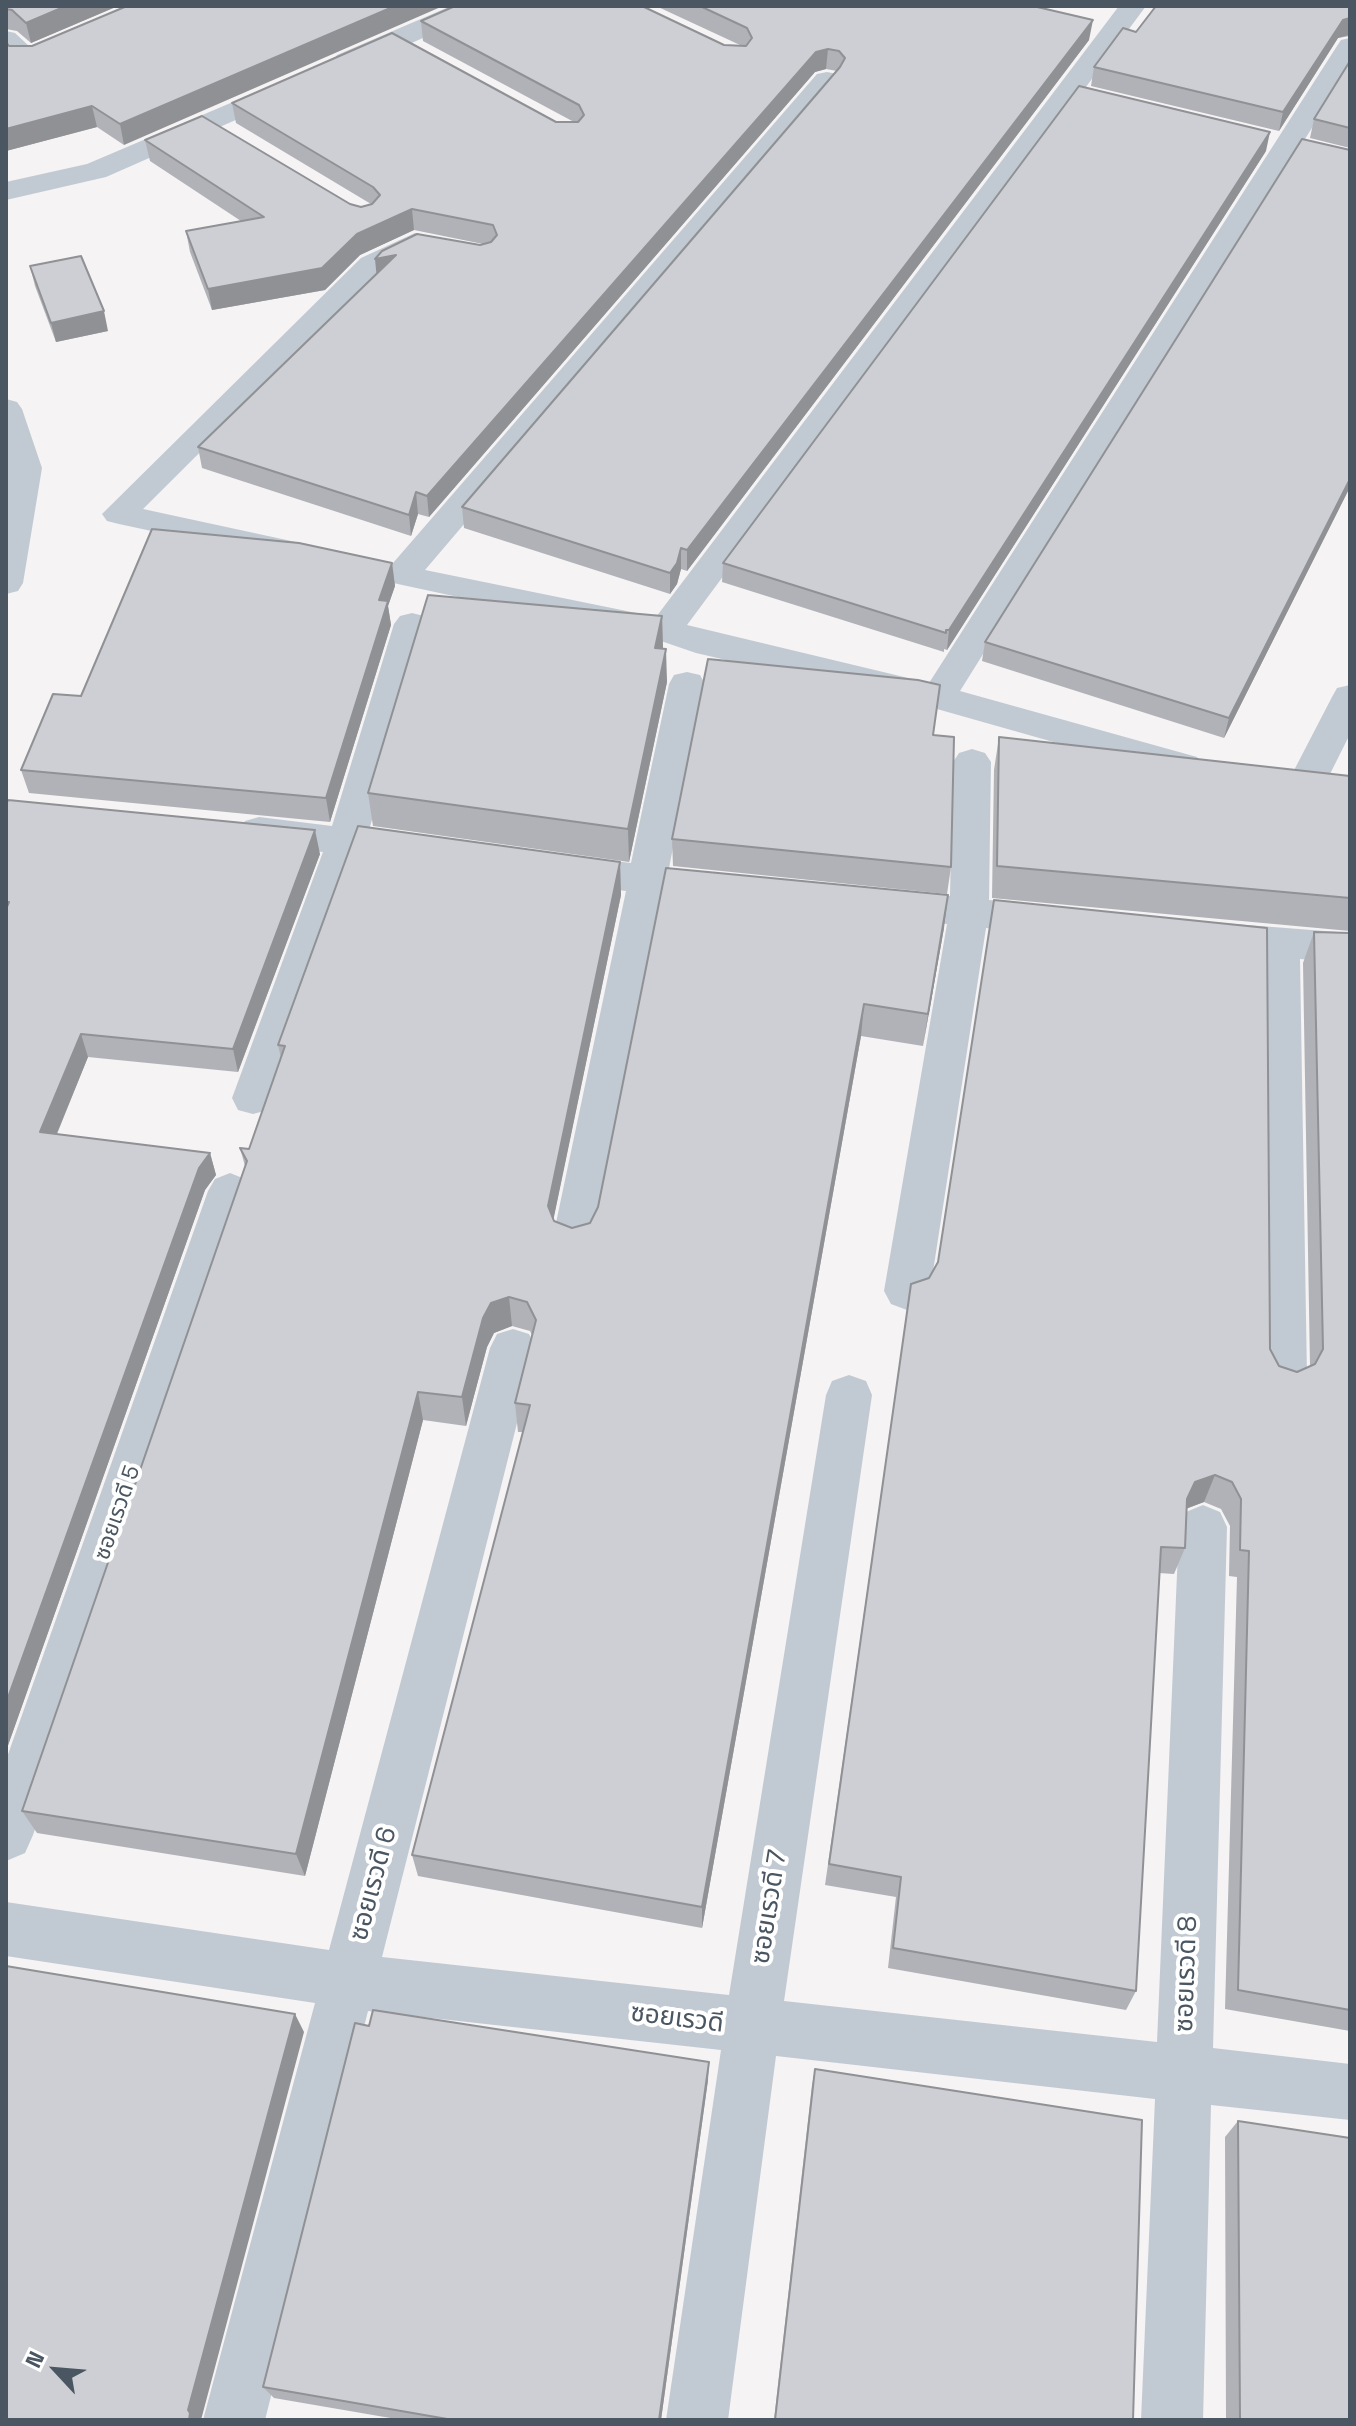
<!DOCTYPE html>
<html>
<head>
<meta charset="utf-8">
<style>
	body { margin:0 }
	#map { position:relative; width:1356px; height:2426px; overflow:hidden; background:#f5f3f3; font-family:"Space Grotesk",sans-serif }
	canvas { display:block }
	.frame { position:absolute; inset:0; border:8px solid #4a5661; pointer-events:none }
	.north { position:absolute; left:16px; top:2330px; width:80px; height:80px; -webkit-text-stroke:6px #fff; paint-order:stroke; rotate:296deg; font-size:22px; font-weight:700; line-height:32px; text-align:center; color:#4a5661 }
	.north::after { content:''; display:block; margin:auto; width:28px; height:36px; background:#4a5661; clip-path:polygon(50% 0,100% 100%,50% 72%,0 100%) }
</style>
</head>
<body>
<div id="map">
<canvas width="1356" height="2426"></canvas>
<div class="frame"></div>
<div class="north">N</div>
</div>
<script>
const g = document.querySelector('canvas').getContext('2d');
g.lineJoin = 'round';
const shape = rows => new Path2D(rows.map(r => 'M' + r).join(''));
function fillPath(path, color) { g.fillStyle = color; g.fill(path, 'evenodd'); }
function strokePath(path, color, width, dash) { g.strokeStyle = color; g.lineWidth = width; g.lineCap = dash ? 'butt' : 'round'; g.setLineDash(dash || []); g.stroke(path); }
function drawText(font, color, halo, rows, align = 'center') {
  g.font = font + ' "Space Grotesk","Noto Sans Thai",sans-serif'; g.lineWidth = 8; g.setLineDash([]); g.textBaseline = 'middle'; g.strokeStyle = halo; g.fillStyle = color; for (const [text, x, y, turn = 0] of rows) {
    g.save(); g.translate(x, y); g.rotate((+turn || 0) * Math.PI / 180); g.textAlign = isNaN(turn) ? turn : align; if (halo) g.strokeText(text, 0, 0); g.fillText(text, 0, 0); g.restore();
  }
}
fillPath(shape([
	[126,6,161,6,157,12,36,64,16,64,6,54,6,31,15,33,30,47,126,6],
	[451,6,486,6,482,12,357,67,347,69,337,67,333,61,337,55,451,6],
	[1119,6,1146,6,687,625,929,683,1337,46,1341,40,1350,38,1350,67,960,691,1197,757,1203,766,1197,775,1184,779,937,709,696,653,658,640,119,524,107,521,102,514,361,258,415,233,442,239,446,245,442,251,431,254,419,252,383,270,143,509,393,563,817,74,827,72,837,74,841,80,837,86,425,570,656,617,1119,6],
	[287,79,297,81,301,87,297,93,106,177,6,200,6,182,87,164,287,79],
	[6,399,17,402,22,409,42,468,23,583,18,591,6,594,8,468,6,399],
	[412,613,424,616,430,624,369,830,427,839,432,849,427,859,413,863,360,857,274,1098,268,1110,253,1114,238,1110,232,1098,323,852,259,845,245,841,240,831,245,821,259,817,332,826,394,624,400,616,412,613],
	[687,672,700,675,705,684,669,868,723,874,737,878,743,888,737,898,723,902,664,895,597,1237,591,1250,575,1255,559,1250,553,1237,626,891,561,883,547,879,542,869,547,859,561,855,631,863,669,684,674,675,687,672],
	[1350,685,1350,734,1328,778,1322,787,1309,791,1296,787,1290,778,1332,697,1337,688,1350,685],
	[972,749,985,753,991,762,989,900,1049,906,1063,910,1069,920,1063,930,1049,934,986,928,930,1291,923,1304,907,1310,891,1304,884,1291,947,924,887,918,873,914,867,904,873,894,887,890,950,896,953,762,959,753,972,749],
	[1209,922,1350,933,1350,963,1300,959,1307,1377,1300,1391,1284,1397,1268,1391,1261,1377,1260,956,1209,952,1195,947,1189,937,1195,927,1209,922],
	[230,1173,245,1179,252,1191,33,1835,25,1853,6,1861,6,1760,208,1191,215,1179,230,1173],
	[513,1329,529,1334,536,1348,382,1957,729,1995,826,1395,832,1381,849,1375,866,1381,872,1395,784,2001,1157,2042,1179,1527,1186,1512,1203,1505,1220,1512,1227,1527,1213,2048,1350,2064,1350,2120,1211,2105,1203,2420,1141,2420,1155,2099,776,2056,728,2420,666,2420,721,2050,368,2011,265,2420,203,2420,315,2003,6,1956,6,1902,329,1950,490,1348,497,1334,513,1329]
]), '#c1cad2');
fillPath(shape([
	[6,6,118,6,31,43,17,31,6,29],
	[127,6,124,145,97,127,6,151,6,42,9,46,32,46],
	[656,6,1033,6,1089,40,687,571,681,569,677,584,670,594,464,528,462,507,837,71,826,69,815,72,429,517,418,514,411,536,202,468,198,447,480,245,483,244,414,230,360,255,325,290,212,310,190,252,186,231,241,221,150,161,145,140,361,207,371,204,236,123,232,103,574,122,423,41,421,21,724,45,740,45],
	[1350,6,1350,36,1338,38,1279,131,1091,86,1094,67,1136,32],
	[1350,61,1350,148,1310,138,1314,119],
	[1350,150,1350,487,1224,738,982,661,985,642],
	[1266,151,947,650,944,649,944,652,722,582,723,563],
	[30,266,108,331,56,342,35,286],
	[392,563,395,586,388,606,391,625,330,822,29,793,21,770],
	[662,616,663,648,667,682,629,862,373,826,368,793],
	[933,735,951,867,947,894,673,866,672,839],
	[999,737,1350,776,1350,931,992,898,994,770],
	[6,805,320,854,238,1072,88,1057,57,1134,210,1153,216,1175,205,1190,6,1751],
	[620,862,621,895,553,1220,572,1228,590,1223,944,928,923,1046,861,1036,702,1928,418,1876,412,1855,523,1432,518,1432,515,1403,532,1335,530,1331,512,1326,494,1333,487,1347,466,1426,423,1420,305,1876,37,1833,22,1811,245,1166,240,1148,249,1149,281,1058,278,1045],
	[1314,932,1350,933,1350,2031,1225,2009,1237,1577,1229,1576,1230,1526,1221,1509,1204,1502,1186,1509,1185,1548,1174,1574,1159,1573,1136,1991,1126,2010,888,1968,896,1897,825,1885,911,1284,1270,1349,1279,1366,1297,1372,1310,1366,1303,963],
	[815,2069,1133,2420,774,2420,812,2085],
	[708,2080,661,2420,402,2420,274,2398,263,2387],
	[1238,2121,1350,2420,1226,2420,1225,2137]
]), '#b0b2b7');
fillPath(shape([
	[66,6,118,6,31,43,26,23],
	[395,6,443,6,124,145,120,124],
	[1350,18,1349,35,1338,38,1279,131,1283,112,1343,20],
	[1093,20,1089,40,687,571,687,550],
	[828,49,826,69,815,72,429,517,427,496,816,52],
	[92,106,97,127,6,151,6,129],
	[1270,132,1266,151,947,650,949,630],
	[412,209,414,230,360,255,325,290,212,310,208,289,357,234],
	[396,255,377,280,375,259],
	[104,311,108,331,56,342,51,323],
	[1350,479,1350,487,1224,738,1229,718],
	[416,492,418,514,411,536,409,515],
	[681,548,681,569,677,584,670,594,670,573],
	[392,563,395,586,388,606,391,625,330,822,326,798,379,600],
	[662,616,663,649,655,648],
	[666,649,667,682,629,862,628,829],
	[315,830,320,854,238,1072,233,1049],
	[620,862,621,895,550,1236,548,1206],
	[948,895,944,928,923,1046,928,1014],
	[864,1004,861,1036,702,1928,702,1907],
	[81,1034,88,1057,48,1155,40,1132],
	[210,1153,216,1175,205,1190,6,1751,6,1703,199,1168],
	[509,1297,512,1326,494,1333,487,1347,466,1426,462,1397,483,1318,491,1303],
	[418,1392,423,1420,305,1876,296,1854],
	[1215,1475,1204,1502,1185,1509,1187,1499,1195,1482],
	[295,2014,304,2032,201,2420,189,2420,188,2410],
	[709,2062,708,2080,661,2420,659,2420]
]), '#909195');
const building = shape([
	[6,6,66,6,26,23,12,10,6,9,6,6],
	[127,6,395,6,120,124,92,106,6,129,6,42,9,46,32,46,127,6],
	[455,6,642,6,724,45,746,46,752,38,747,28,700,6,1033,6,1093,20,687,550,681,548,677,563,670,573,462,507,840,67,845,58,839,51,828,49,816,52,427,496,416,492,409,515,198,447,396,255,375,259,382,251,417,234,480,245,491,242,497,235,493,225,412,209,357,234,322,268,208,289,186,231,264,217,145,140,202,116,350,204,361,207,372,204,380,195,373,187,232,103,392,33,556,122,578,122,584,115,579,105,421,21,455,6],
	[1156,6,1350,6,1350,18,1343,20,1283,112,1094,67,1123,28,1136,32,1156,6],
	[1350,61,1350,128,1314,119,1350,61],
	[1079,86,1270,132,949,630,946,630,946,633,723,563,1079,86],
	[1302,139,1350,150,1350,479,1229,718,985,642,1302,139],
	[81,256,104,311,51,323,30,266,81,256],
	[152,529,299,543,392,563,379,600,388,601,326,798,21,770,53,694,81,696,152,529],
	[428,595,662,616,655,648,666,649,628,829,368,793,428,595],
	[708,659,918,680,940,685,933,735,954,737,951,867,672,839,708,659],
	[999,737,1350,776,1350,898,997,866,999,737],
	[8,800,315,830,233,1049,81,1034,40,1132,210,1153,199,1168,6,1703,6,909,9,902,6,902,6,805,8,800],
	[358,826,620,862,548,1206,554,1221,572,1228,590,1223,598,1207,666,868,948,895,928,1014,864,1004,702,1907,412,1855,530,1405,515,1403,536,1320,527,1302,509,1297,491,1303,483,1318,462,1397,418,1392,296,1854,22,1811,247,1161,240,1148,249,1149,285,1046,278,1045,358,826],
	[994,900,1267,928,1270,1349,1279,1366,1297,1372,1315,1364,1323,1349,1314,932,1350,933,1350,2010,1238,1990,1249,1551,1240,1550,1241,1499,1232,1482,1215,1475,1195,1482,1187,1499,1185,1548,1161,1547,1136,1991,893,1948,901,1877,829,1864,911,1284,929,1278,938,1262,994,900],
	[6,1966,295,2014,188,2410,190,2413,189,2420,6,2420,6,1966],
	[373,2010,709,2062,659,2420,453,2420,263,2387,355,2023,369,2026,373,2010],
	[815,2069,1142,2120,1133,2420,775,2420,815,2069],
	[1238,2121,1350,2138,1350,2420,1240,2420,1238,2121]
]);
fillPath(building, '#cdcfd5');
strokePath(building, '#909195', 2);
drawText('22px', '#4a5661', '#fff', [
	["ซอยเรวดี 5",118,1513,-71]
]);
drawText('26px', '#4a5661', '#fff', [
	["ซอยเรวดี 6",374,1884,-75],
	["ซอยเรวดี 7",770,1907,-81],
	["ซอยเรวดี 8",1187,1974,-88],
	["ซอยเรวดี",677,2019,7]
]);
</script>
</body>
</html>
